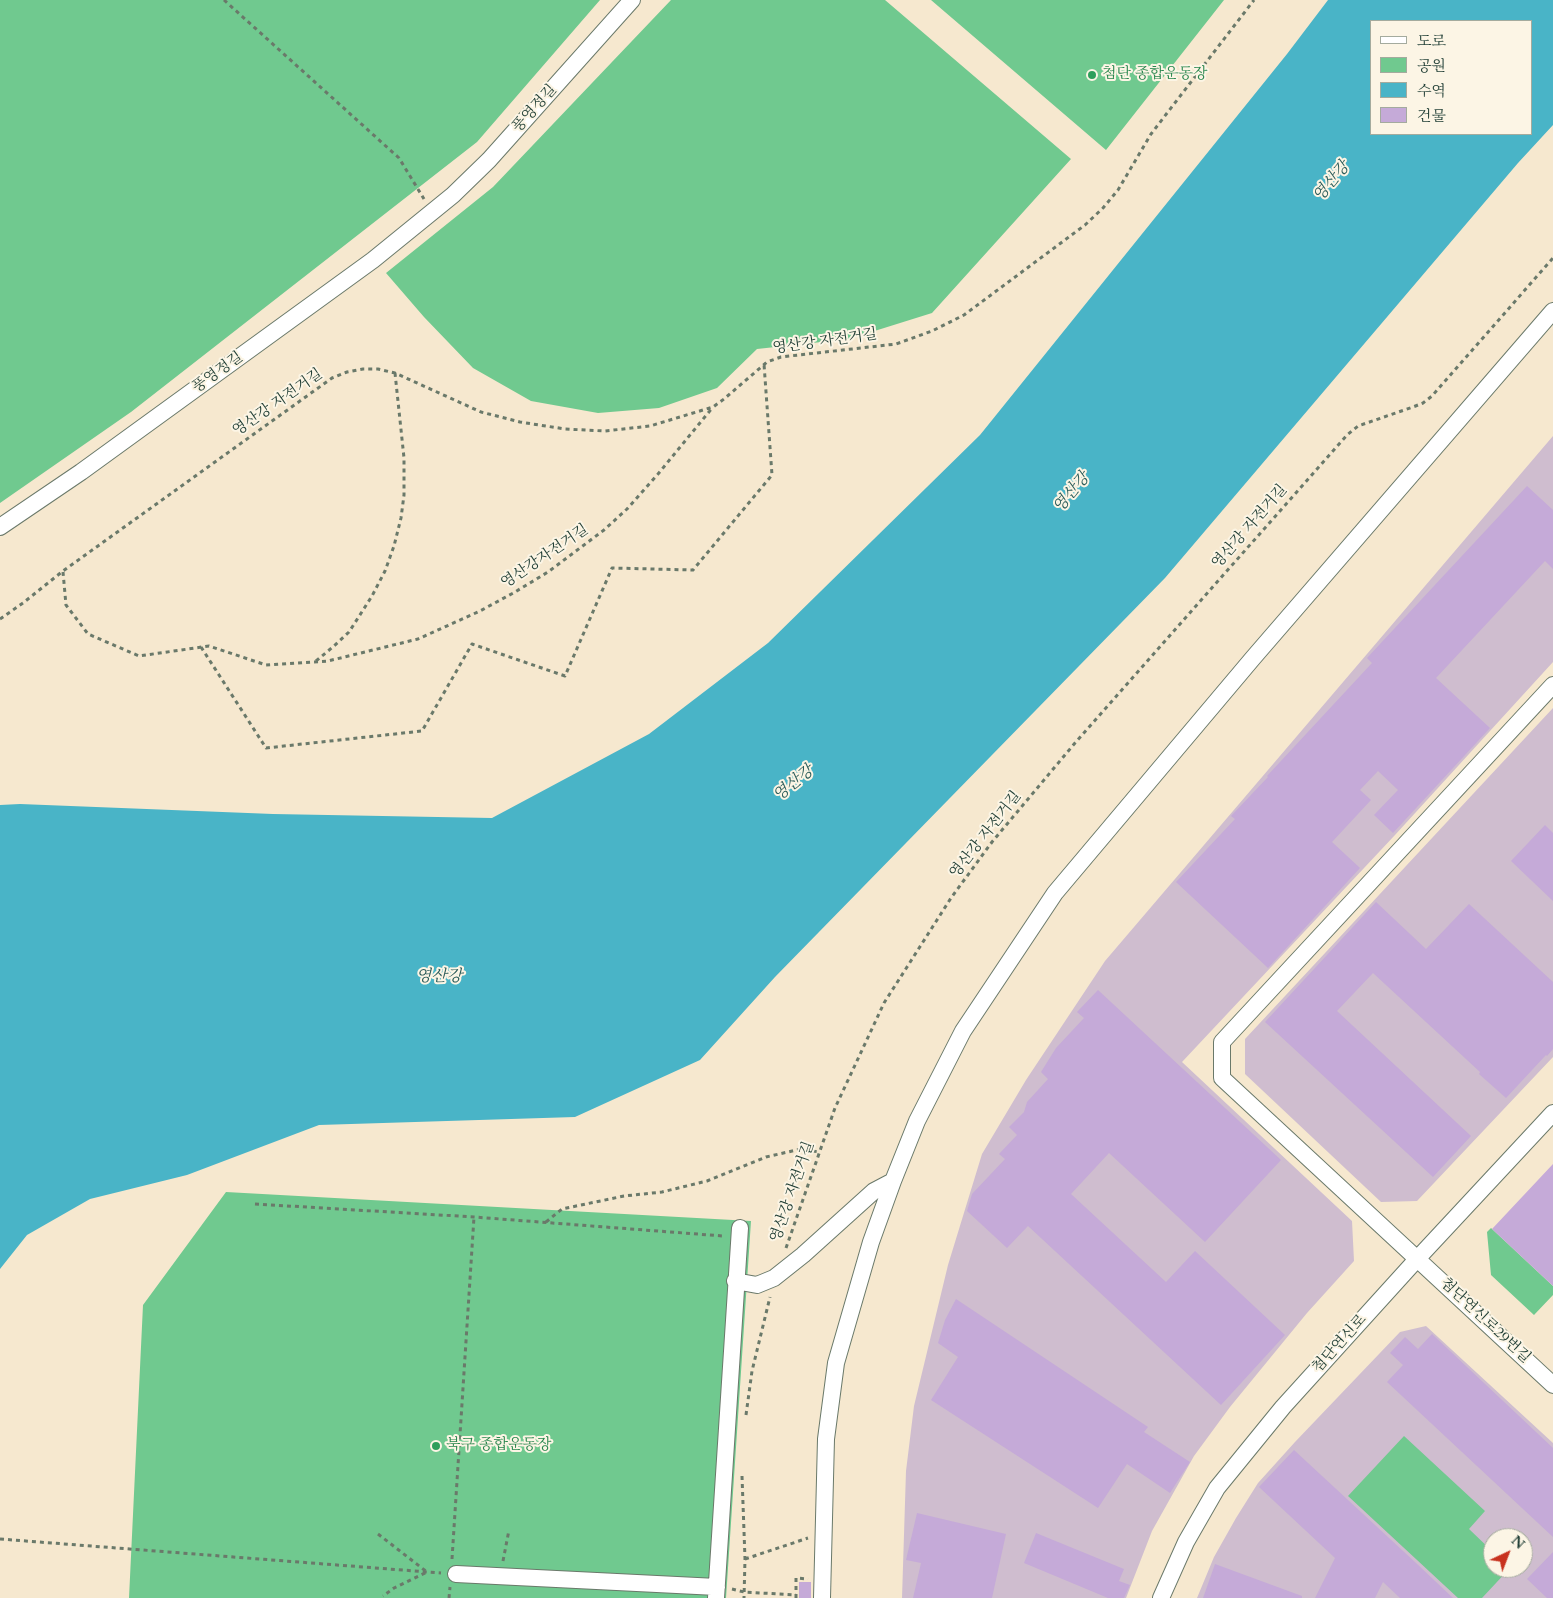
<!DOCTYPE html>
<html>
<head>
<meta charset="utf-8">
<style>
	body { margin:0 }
	#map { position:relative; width:1553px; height:1598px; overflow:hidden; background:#f6e8cf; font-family:Cardo,"Noto Serif KR",serif }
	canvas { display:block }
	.legend { position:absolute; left:1370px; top:20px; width:162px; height:115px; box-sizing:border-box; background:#fcf5e5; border:1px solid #a4ab9e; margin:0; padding:6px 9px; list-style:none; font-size:15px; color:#1f3d34 }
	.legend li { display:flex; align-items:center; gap:10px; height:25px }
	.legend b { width:25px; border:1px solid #a4ab9e }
	.north { position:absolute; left:1483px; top:1528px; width:50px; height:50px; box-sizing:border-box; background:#fcf5e5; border:1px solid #a4ab9e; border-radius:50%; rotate:43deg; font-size:14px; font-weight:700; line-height:20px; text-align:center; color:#1f3d34 }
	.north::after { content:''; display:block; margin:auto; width:18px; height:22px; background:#c8321e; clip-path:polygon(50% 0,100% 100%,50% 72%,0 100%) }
</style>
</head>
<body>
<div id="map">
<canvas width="1553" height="1598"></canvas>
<ul class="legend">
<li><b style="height:6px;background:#fff"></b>도로</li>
<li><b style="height:14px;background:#70c98f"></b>공원</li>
<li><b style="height:14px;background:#49b4c7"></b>수역</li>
<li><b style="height:14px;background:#c5aad8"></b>건물</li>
</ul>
<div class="north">N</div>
</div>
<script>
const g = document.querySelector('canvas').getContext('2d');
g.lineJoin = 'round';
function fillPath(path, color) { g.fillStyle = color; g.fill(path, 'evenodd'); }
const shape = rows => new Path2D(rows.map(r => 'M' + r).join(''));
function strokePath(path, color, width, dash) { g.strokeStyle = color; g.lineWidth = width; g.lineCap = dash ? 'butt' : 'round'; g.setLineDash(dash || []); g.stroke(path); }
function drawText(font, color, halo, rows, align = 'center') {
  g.font = font + ' Cardo,"Noto Serif KR",serif'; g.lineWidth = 4; g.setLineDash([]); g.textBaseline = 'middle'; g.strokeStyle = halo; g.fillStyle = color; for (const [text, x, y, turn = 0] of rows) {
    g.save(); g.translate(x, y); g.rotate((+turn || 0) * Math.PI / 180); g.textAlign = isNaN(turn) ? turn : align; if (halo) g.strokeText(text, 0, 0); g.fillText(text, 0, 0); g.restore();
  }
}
fillPath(shape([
	[1553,436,1553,662,1395,835,1182,1062,1352,1221,1354,1261,1307,1313,1230,1407,1194,1456,1152,1531,1126,1598,902,1598,906,1471,914,1406,948,1265,982,1154,1026,1080,1105,961],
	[1553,708,1553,1057,1417,1201,1381,1202,1245,1074,1245,1039],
	[1426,1326,1553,1443,1553,1598,1197,1598,1214,1557,1236,1518,1258,1483,1295,1442,1400,1332],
	[1493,1538,1523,1538,1523,1568,1493,1568]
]), '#cfbdcf');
fillPath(shape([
	[0,0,600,0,477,142,131,412,0,503],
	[671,0,885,0,1071,159,932,313,849,339,757,349,717,388,659,408,598,413,531,401,473,368,424,317,386,273,493,187],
	[931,0,1224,0,1106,150],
	[226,1192,751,1221,726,1598,129,1598,143,1305],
	[1491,1228,1553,1286,1553,1295,1534,1315,1491,1275,1487,1232],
	[1404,1436,1485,1511,1469,1529,1493,1552,1493,1568,1510,1568,1482,1598,1458,1598,1348,1496]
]), '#70c98f');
fillPath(shape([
	[1328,0,1553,0,1553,125,1518,163,1165,578,775,977,700,1060,575,1117,319,1125,187,1175,90,1199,27,1235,0,1269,0,805,20,804,273,814,492,818,649,734,768,643,980,435,1287,54],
	[1372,21,1532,21,1532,134,1372,134]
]), '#49b4c7');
fillPath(shape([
	[1527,486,1553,510,1553,569,1545,561,1436,678,1490,728,1393,833,1374,815,1398,790,1378,771,1360,790,1371,800,1332,842,1360,868,1268,968,1176,882,1235,819,1231,816,1268,777,1267,776,1372,663,1367,658],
	[1545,825,1553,833,1553,901,1511,861],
	[1376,902,1426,949,1469,904,1553,982,1553,1049,1547,1056,1546,1055,1506,1098,1479,1074,1480,1072,1373,973,1337,1011,1471,1136,1433,1177,1265,1022],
	[1098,990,1281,1160,1205,1242,1109,1153,1071,1194,1166,1282,1195,1251,1285,1335,1221,1405,1028,1226,1007,1248,967,1211,972,1194,1005,1159,999,1154,1017,1135,1009,1127,1024,1112,1027,1102,1048,1079,1041,1072,1056,1048,1084,1018,1077,1012],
	[1553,1164,1553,1286,1492,1229],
	[956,1299,1148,1427,1144,1432,1190,1462,1170,1493,1127,1464,1098,1508,931,1400,958,1357,938,1343,945,1320],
	[1432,1334,1553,1448,1553,1537,1387,1382,1403,1365,1390,1353,1405,1337,1418,1349],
	[1294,1450,1416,1563,1453,1598,1400,1598,1383,1582,1375,1598,1315,1598,1335,1558,1259,1487],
	[917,1513,1006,1534,992,1598,913,1598,921,1563,906,1560],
	[1036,1533,1124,1569,1119,1581,1130,1585,1124,1598,1108,1598,1024,1563],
	[1553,1552,1553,1598,1547,1598,1527,1579],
	[1215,1564,1302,1596,1302,1598,1203,1598],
	[799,1582,811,1582,811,1598,799,1598]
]), '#c5aad8');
const minor = shape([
	[0,527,81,472,373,260,453,195,489,160,632,0],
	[1553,685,1222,1042,1222,1078,1553,1385],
	[735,1281,757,1285,774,1278,803,1255,874,1191,893,1181],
	[456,1574,717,1587],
	[716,1598,740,1228],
	[822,1598,826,1439,836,1363,871,1242,893,1181,917,1121,963,1031,1055,893,1253,658,1553,311],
	[1161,1598,1186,1542,1217,1488,1283,1407,1418,1258,1553,1113]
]);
strokePath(minor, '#6a796a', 18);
strokePath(shape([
	[224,0,399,158,424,199],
	[63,572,66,605,88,634,139,656,209,646,266,665,328,661,418,639,480,611,515,592,548,572,604,530,627,509,658,474,713,407],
	[0,619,23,603,63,571,332,378,347,372,363,369,378,369,395,373,481,412,520,422,565,429,605,431,650,426,713,407,724,399,767,362,781,357,896,344,932,331,964,315,1085,225,1103,208,1118,190,1151,134,1254,0],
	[201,647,266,748,422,731,472,644,565,676,612,568,693,570,772,475,764,364],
	[316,661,334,646,349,632,372,596,385,571,394,546,401,518,404,495,404,458,395,373],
	[255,1204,474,1217,723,1236],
	[546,1222,562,1209,624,1196,662,1192,707,1181,766,1157,801,1149,819,1152],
	[786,1248,835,1108,884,1003,951,898,992,842,1075,743,1347,435,1358,426,1413,407,1423,403,1432,396,1553,258],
	[746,1415,752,1371,770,1297],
	[742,1476,745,1559,744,1598],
	[378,1534,427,1572,394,1588,383,1596],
	[0,1539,441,1573],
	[452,1559,474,1217],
	[745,1559,808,1538],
	[503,1561,509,1530],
	[732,1589,744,1592,796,1595],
	[449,1598,450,1587],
	[796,1598,796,1578,808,1579]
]), '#6a796a', 3, [4, 4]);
strokePath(minor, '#fff', 16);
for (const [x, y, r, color] of [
	[1092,75,5,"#2e9e5b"],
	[436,1446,5,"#2e9e5b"]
]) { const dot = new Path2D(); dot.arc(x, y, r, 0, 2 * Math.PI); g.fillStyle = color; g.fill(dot); strokePath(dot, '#fcf5e5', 2); }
drawText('15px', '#27864d', '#fcf5e5', [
	["첨단 종합운동장",1102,75],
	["북구 종합운동장",446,1446]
], 'left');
drawText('15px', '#1f3d34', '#fcf5e5', [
	["풍영정길",535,109,-48],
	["영산강 자전거길",825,342,-8],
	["풍영정길",218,373,-36],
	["영산강 자전거길",278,403,-35],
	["영산강 자전거길",1250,527,-49],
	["영산강자전거길",545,557,-34],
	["영산강 자전거길",986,835,-52],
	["영산강 자전거길",793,1192,-71],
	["첨단연신로29번길",1485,1321,43],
	["첨단연신로",1340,1344,-48]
]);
drawText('italic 16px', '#2a5b59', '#fcf5e5', [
	["영산강",1332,182,-50],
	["영산강",1072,493,-50],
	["영산강",794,784,-39],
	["영산강",439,977]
]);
</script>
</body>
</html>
